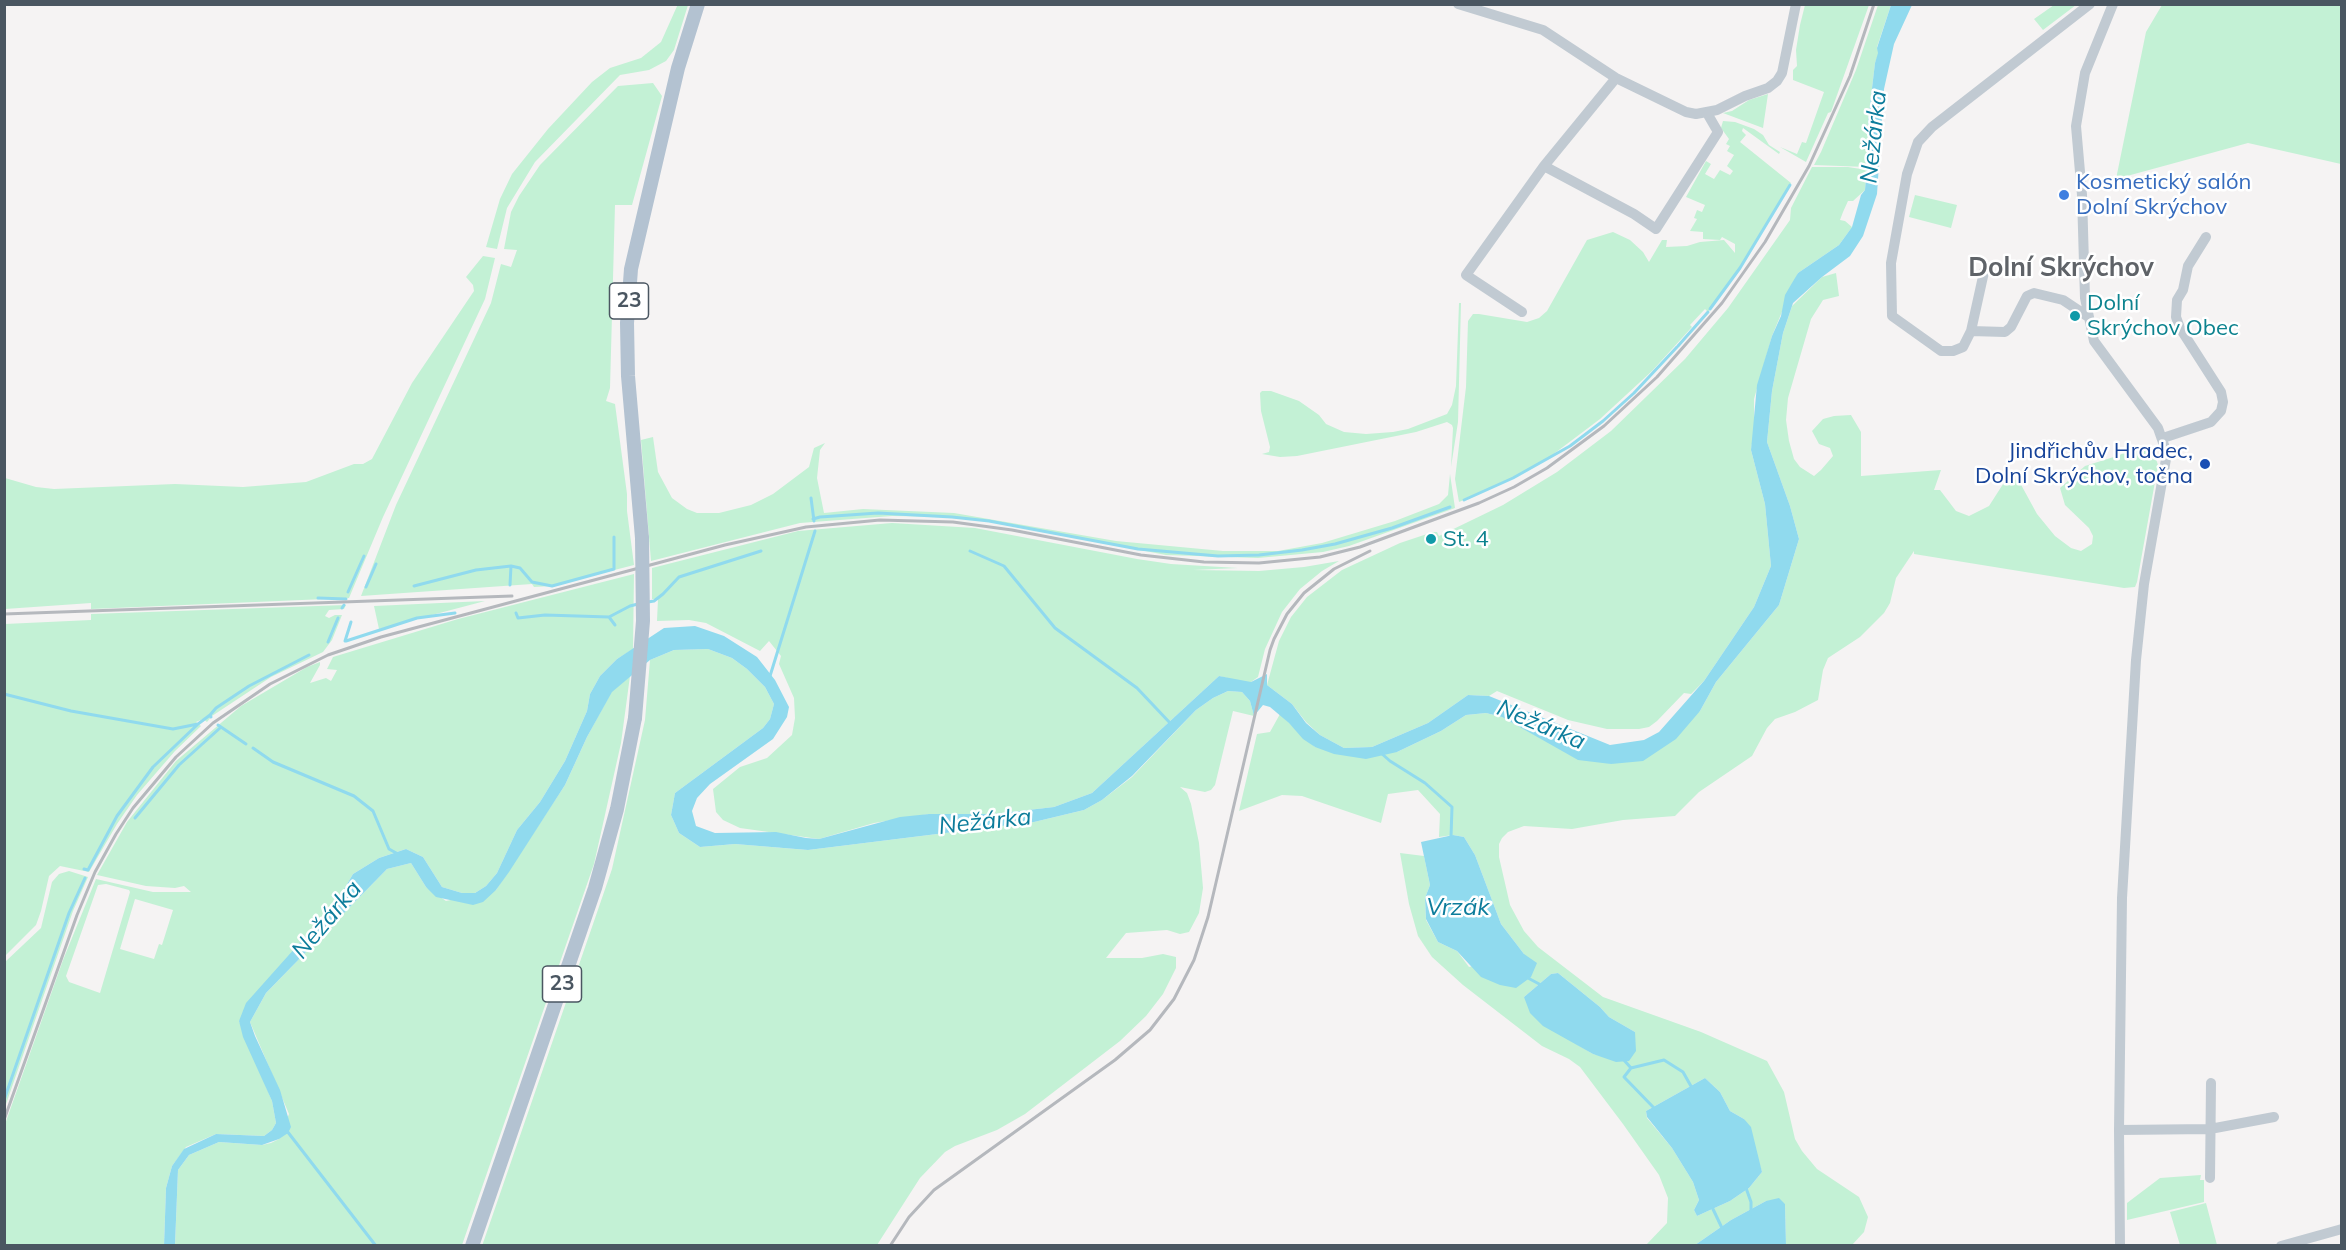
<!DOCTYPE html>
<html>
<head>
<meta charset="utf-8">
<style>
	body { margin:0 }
	#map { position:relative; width:2346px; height:1250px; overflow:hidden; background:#f5f3f3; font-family:Mulish,sans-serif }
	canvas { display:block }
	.frame { position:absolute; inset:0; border:6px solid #4a5661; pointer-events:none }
</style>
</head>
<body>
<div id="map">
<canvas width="2346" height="1250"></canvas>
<div class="frame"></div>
</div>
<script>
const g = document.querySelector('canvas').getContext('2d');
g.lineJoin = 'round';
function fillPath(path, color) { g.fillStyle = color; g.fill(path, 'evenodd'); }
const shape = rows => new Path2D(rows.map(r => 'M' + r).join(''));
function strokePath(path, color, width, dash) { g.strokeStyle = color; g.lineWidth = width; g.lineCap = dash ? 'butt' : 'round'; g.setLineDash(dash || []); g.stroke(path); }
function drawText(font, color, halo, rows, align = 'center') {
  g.font = font + ' Mulish,sans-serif'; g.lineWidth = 5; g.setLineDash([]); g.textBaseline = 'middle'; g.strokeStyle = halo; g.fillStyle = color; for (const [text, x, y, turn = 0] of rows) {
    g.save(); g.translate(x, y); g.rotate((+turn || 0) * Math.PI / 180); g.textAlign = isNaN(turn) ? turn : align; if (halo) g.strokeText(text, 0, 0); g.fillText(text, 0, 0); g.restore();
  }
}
fillPath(shape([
	[678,4,688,5,674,50,666,61,649,70,620,75,535,162,507,208,497,249,486,247,500,199,512,174,548,129,592,82,610,68,641,58,661,42],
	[1805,5,1869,5,1831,112,1828,113,1806,162,1780,147,1797,154,1802,142,1806,143,1824,92,1793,80,1793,70,1797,66,1796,50,1800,25],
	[1878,5,1891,5,1877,47,1879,53,1875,63,1868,122,1867,167,1814,165,1821,152,1856,70],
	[2054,5,2076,5,2043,30,2034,19],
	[2162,5,2341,5,2341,164,2248,143,2116,179,2146,32],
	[653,83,662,96,632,205,615,205,610,388,606,401,615,404,627,494,627,511,634,565,552,586,534,587,532,584,361,596,396,505,491,303,501,264,511,267,517,250,504,249,511,212,519,196,540,165,618,86],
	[1768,94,1763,128,1723,113,1732,111,1749,100],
	[1723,121,1735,122,1754,129,1763,135,1769,145,1780,152,1779,154,1743,128,1742,131,1746,135,1740,142,1791,183,1740,268,1708,312,1705,309,1690,325,1692,327,1652,371,1600,419,1543,462,1512,479,1459,502,1455,479,1466,387,1468,321,1473,314,1479,314,1527,322,1539,318,1547,311,1587,240,1613,232,1630,240,1643,252,1649,262,1662,240,1667,240,1666,247,1687,246,1700,242,1724,240,1735,253,1735,244,1722,237,1720,240,1703,239,1703,232,1690,231,1697,219,1694,218,1697,210,1702,212,1705,205,1686,197,1706,161,1711,164,1705,174,1714,179,1720,170,1730,175,1733,171,1727,166,1734,155,1727,151,1730,146,1726,144,1729,139,1721,128],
	[1812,167,1848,167,1867,170,1865,190,1853,201,1848,201,1843,212,1840,220,1845,221,1852,227,1839,245,1798,273,1772,336,1754,399,1754,430,1751,450,1765,504,1771,566,1754,607,1704,681,1691,694,1684,693,1657,721,1649,727,1639,729,1607,729,1568,720,1497,691,1489,696,1468,695,1428,723,1372,747,1344,748,1320,735,1306,722,1292,704,1267,685,1279,641,1291,617,1307,597,1342,570,1400,543,1433,532,1437,532,1439,536,1503,505,1557,472,1611,431,1685,359,1728,308,1790,220,1791,208],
	[1915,195,1957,205,1951,228,1909,217],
	[483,256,495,258,485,299,383,517,349,598,91,609,91,603,5,609,5,478,36,487,54,489,175,484,243,487,306,482,354,464,363,464,372,459,412,383,474,291,473,285,466,277],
	[1836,273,1839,296,1823,300,1811,319,1788,398,1786,420,1789,441,1794,459,1800,467,1814,476,1821,470,1833,456,1830,448,1819,444,1812,431,1823,419,1834,416,1851,415,1861,432,1861,476,1941,470,1934,490,1940,490,1956,511,1969,516,1989,506,2005,481,2013,479,2019,481,2037,514,2055,536,2071,548,2081,551,2092,544,2093,536,2089,528,2065,505,2060,488,2085,466,2120,455,2132,447,2145,447,2155,456,2158,465,2137,582,2135,587,2124,588,1914,554,1914,551,1896,578,1890,603,1884,613,1860,637,1828,658,1823,670,1818,700,1795,712,1775,719,1767,728,1752,756,1699,792,1675,816,1623,820,1572,829,1524,826,1508,832,1502,838,1499,844,1499,857,1510,905,1524,931,1538,947,1603,997,1701,1032,1767,1061,1784,1092,1795,1139,1802,1151,1817,1169,1859,1197,1868,1217,1864,1232,1852,1245,1786,1245,1785,1204,1766,1201,1731,1220,1695,1245,1646,1245,1667,1223,1668,1198,1659,1175,1623,1124,1580,1067,1569,1059,1542,1046,1463,985,1432,957,1418,936,1409,904,1400,853,1424,856,1430,885,1425,898,1426,920,1438,942,1457,951,1469,967,1524,954,1501,924,1475,855,1464,837,1453,835,1439,837,1440,814,1418,790,1388,794,1381,823,1302,796,1282,795,1239,811,1257,734,1270,732,1280,714,1315,747,1397,752,1441,731,1466,715,1486,713,1502,717,1544,740,1611,764,1700,711,1716,682,1779,605,1799,539,1790,506,1767,442,1772,391,1783,333,1792,306,1822,277],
	[1558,973,1600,1007,1609,1017,1635,1032,1605,1057,1593,1054,1563,1036,1524,997,1551,974],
	[1705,1078,1720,1092,1730,1111,1744,1119,1762,1172,1749,1188,1730,1201,1697,1216,1694,1210,1699,1200,1693,1182,1672,1148,1647,1118,1646,1111],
	[1459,303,1461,303,1458,422,1451,467,1453,428,1452,425,1447,422,1416,432,1297,456,1280,457,1262,454,1269,452,1270,447,1261,411,1260,393,1262,391,1271,391,1299,401,1319,415,1326,424,1344,432,1366,434,1393,432,1408,429,1447,414,1452,405,1456,386],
	[653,437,658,472,672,498,687,509,697,513,719,513,751,505,773,494,809,467,814,448,825,443,820,450,817,478,824,513,863,509,954,513,1116,541,1223,551,1278,551,1322,543,1395,521,1439,504,1448,495,1450,474,1455,508,1349,546,1323,552,1258,558,1166,555,989,521,952,517,892,516,800,523,651,561,641,440],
	[892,523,975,528,1137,559,1171,564,1238,568,1193,570,1259,571,1304,567,1339,561,1322,571,1300,589,1282,612,1265,649,1258,677,1251,682,1243,682,1219,676,1092,793,1054,807,994,814,929,814,874,823,819,839,740,828,723,820,716,812,713,789,740,767,767,758,792,735,795,718,794,698,779,664,781,656,769,641,760,651,706,623,689,620,657,621,658,599,652,599,652,568,798,531],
	[634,574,633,649,617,659,600,676,590,694,587,711,565,761,540,802,517,830,497,873,486,886,475,893,462,893,442,887,423,857,406,849,379,858,353,874,337,901,325,912,239,1021,272,1101,276,1123,272,1130,264,1136,216,1134,186,1147,172,1166,166,1188,164,1245,5,1245,4,1127,63,960,96,879,153,892,191,892,184,886,175,888,146,886,97,875,127,822,176,761,241,706,307,667,320,662,320,665,310,683,326,678,331,681,337,670,327,669,333,657,458,619],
	[106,884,129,890,130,892,100,993,69,982,66,976,98,885],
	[135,899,173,910,162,945,159,944,154,959,120,949],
	[485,601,379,629,374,606],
	[346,605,344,609,329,610,325,616,329,618,335,615,342,615,332,640,323,652,271,677,212,716,207,722,203,719,196,722,201,726,175,751,137,795,117,824,89,872,60,866,49,876,41,911,36,925,5,956,5,624,91,620,91,614],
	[708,649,732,658,747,669,765,687,774,704,770,719,763,728,675,793,671,815,679,833,700,847,735,844,808,850,1034,822,1084,810,1102,800,1132,777,1196,710,1213,698,1228,691,1242,692,1250,701,1254,716,1233,711,1215,785,1211,790,1205,792,1180,787,1187,793,1191,804,1199,843,1203,888,1199,913,1189,932,1180,934,1167,930,1126,933,1106,958,1142,958,1163,954,1176,957,1176,968,1163,994,1146,1016,1120,1041,1025,1114,997,1130,955,1146,945,1152,920,1178,877,1245,482,1246,612,869,645,720,650,660,674,650],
	[630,676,621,743,594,864,462,1245,175,1246,178,1170,189,1155,219,1142,262,1145,271,1143,279,1139,289,1114,250,1022,266,993,387,869,411,863,426,887,446,901,496,890,565,785,587,737,612,691],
	[69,871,88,877,73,911,5,1107,5,962,41,928,52,882,59,874],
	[2201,1175,2200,1180,2204,1180,2204,1202,2127,1220,2127,1203,2160,1178],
	[2206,1203,2217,1245,2180,1245,2170,1212]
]), '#c3f1d5');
fillPath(shape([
	[1891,5,1912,5,1894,44,1884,89,1877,194,1863,236,1850,256,1822,277,1793,303,1783,333,1772,391,1767,442,1790,506,1799,539,1779,605,1716,682,1700,711,1676,739,1643,761,1611,764,1578,760,1502,717,1486,713,1466,715,1441,731,1397,752,1366,759,1334,754,1315,747,1303,739,1289,723,1270,707,1263,705,1254,716,1250,701,1242,692,1228,691,1213,698,1196,710,1132,776,1102,800,1084,810,1034,822,808,850,735,844,700,847,679,833,671,815,675,793,763,728,770,719,774,704,765,687,747,669,732,658,708,649,674,650,650,660,612,692,587,737,565,785,509,872,496,890,483,902,473,905,436,897,426,887,411,863,387,869,266,993,250,1022,255,1036,280,1090,291,1127,288,1133,279,1139,262,1145,219,1142,189,1155,178,1170,175,1245,164,1246,166,1188,172,1166,184,1149,216,1134,264,1136,272,1130,276,1123,272,1101,243,1037,239,1021,246,1003,337,901,353,874,379,858,406,849,423,857,442,887,462,893,475,893,486,886,497,873,517,830,540,802,565,761,587,711,590,694,600,676,617,659,664,628,695,626,724,636,757,657,775,680,789,707,787,717,773,739,710,784,697,798,692,811,696,826,715,833,776,832,806,838,819,839,900,817,929,814,994,814,1054,807,1092,793,1219,676,1251,682,1267,674,1267,685,1292,704,1306,723,1320,735,1344,748,1372,747,1428,723,1468,695,1489,696,1610,745,1644,740,1659,732,1704,681,1754,607,1771,566,1765,504,1751,450,1757,385,1772,336,1781,316,1785,295,1792,283,1798,273,1839,245,1852,227,1861,195,1865,190,1869,144,1868,122,1875,63,1878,53,1877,48],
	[1453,835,1464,837,1475,855,1501,924,1524,954,1537,963,1531,977,1516,988,1500,985,1481,977,1457,951,1438,942,1426,919,1425,898,1430,885,1421,842],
	[1558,973,1600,1007,1609,1017,1635,1032,1636,1051,1629,1061,1616,1062,1593,1054,1543,1026,1530,1013,1524,997,1551,974],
	[1705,1078,1720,1092,1730,1111,1744,1119,1751,1127,1762,1172,1749,1188,1730,1201,1697,1216,1694,1210,1699,1200,1693,1182,1672,1148,1647,1117,1646,1111],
	[1779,1198,1785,1204,1786,1245,1695,1245,1731,1220,1766,1201]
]), '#90daee');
strokePath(shape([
	[1710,309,1740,268,1790,185],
	[1678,346,1708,312],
	[811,498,814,521],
	[1464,500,1513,478,1570,446,1603,421,1634,393,1677,347],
	[813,519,820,517,878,513,952,517,989,521,1138,549,1218,556,1259,555,1302,550,1335,544,1392,528,1450,507],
	[970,551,1004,566,1055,628,1137,688,1171,724],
	[510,585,511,566,520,568,532,582,552,586,614,569,614,537],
	[414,586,476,570,511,566],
	[366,587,376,564],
	[348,592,364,556],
	[318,598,346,599],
	[648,602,654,601,663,594,679,577,761,551],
	[342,608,344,605],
	[516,613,518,618,545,615,609,617,615,625],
	[609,617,630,606,638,604],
	[345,641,351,622],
	[346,641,417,618,455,613],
	[328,642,338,618],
	[770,676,815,531],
	[4,694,71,711,173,729,198,724,210,715,211,717],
	[210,715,216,708,249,686,309,655],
	[218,725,246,744],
	[253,748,273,762,354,796,373,811,389,849,398,854],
	[1381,753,1390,761,1425,783,1452,807,1451,837],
	[135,818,179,765,220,728],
	[84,869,88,870,117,816,153,767,197,725],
	[1528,978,1541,985],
	[1623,1059,1631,1068,1624,1077,1655,1109],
	[1631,1068,1664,1060,1683,1072,1692,1088],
	[4,1100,69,913,85,878],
	[287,1131,376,1246],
	[1746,1188,1751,1202,1751,1214],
	[1712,1207,1722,1228]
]), '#90daee', 3);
strokePath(shape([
	[1458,4,1543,30,1616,78,1686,112,1696,114,1717,110,1745,96,1768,88,1777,81,1782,73,1796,4],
	[2113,4,2085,73,2076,126,2082,195,2085,298,2094,341,2158,428,2165,448,2166,459,2144,584,2136,660,2122,898,2119,1130,2120,1246],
	[1616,78,1544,166,1634,214,1656,229,1718,132,1707,113],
	[1522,312,1466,275,1544,166],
	[2087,316,2063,300,2034,293,2027,296,2011,327,2005,332,1971,331,1963,347,1953,351,1941,351,1892,316,1891,263,1907,174,1918,142,1932,127,2090,4],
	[1971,331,1984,272],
	[2163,438,2211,422,2221,411,2223,402,2221,392,2180,328,2176,317,2177,300,2183,290,2188,266,2206,237],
	[2119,1130,2210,1129,2274,1117],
	[2210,1178,2211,1083],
	[2281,1246,2342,1229]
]), '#c1cad2', 10);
strokePath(shape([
	[642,538,628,376,627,323,631,269,678,68,698,4],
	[472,1246,595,888,617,809,635,718]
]), '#b3c2d1', 14);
strokePath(shape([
	[4,614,512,596],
	[4,1120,77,915,95,872,116,834,133,808,176,757,213,723,270,684,328,655,381,637,725,545,806,527,880,520,953,522,1012,530,1141,555,1204,562,1259,563,1320,557,1360,547,1479,503,1514,487,1547,468,1604,426,1657,377,1722,303,1765,242,1809,166,1850,76,1874,4],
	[890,1246,909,1217,934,1190,1115,1060,1150,1030,1174,999,1194,960,1208,917,1270,650,1274,639,1287,614,1304,593,1334,569,1370,551]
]), '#b5b8bd', 3);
strokePath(shape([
	[635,718,643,621,642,538]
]), '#b3c2d1', 14);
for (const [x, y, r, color] of [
	[2064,195,6,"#3f7fe0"],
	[2075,316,6,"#0f9aa8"],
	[2205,464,6,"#1a4fb4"],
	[1431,539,6,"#0f9aa8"]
]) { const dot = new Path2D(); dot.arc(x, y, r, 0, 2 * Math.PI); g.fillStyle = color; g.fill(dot); strokePath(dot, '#fff', 2); }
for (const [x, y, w] of [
	[629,301,39],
	[562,984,39]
]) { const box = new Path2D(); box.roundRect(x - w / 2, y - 18, w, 36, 4.5); g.fillStyle = '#fff'; g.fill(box); strokePath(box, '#4a5661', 1.5); }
drawText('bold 21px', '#4a5661', null, [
	["23",629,301],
	["23",562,984]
]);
drawText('22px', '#366cbe', '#fff', [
	["Kosmetický salón",2076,182],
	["Dolní Skrýchov",2076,207]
], 'left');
drawText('22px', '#0d838f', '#fff', [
	["Dolní",2087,303],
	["Skrýchov Obec",2087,328],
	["St. 4",1443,539]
], 'left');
drawText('22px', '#164399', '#fff', [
	["Jindřichův Hradec,",2193,451],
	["Dolní Skrýchov, točna",2193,476]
], 'right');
drawText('italic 24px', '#0c7c9b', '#fff', [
	["Nežárka",1874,137,-84],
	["Nežárka",1541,725,23],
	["Nežárka",985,822,-6],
	["Vrzák",1458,908],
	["Nežárka",327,920,-50]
]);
drawText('bold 26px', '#5f6368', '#fff', [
	["Dolní Skrýchov",2061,268]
]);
</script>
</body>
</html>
